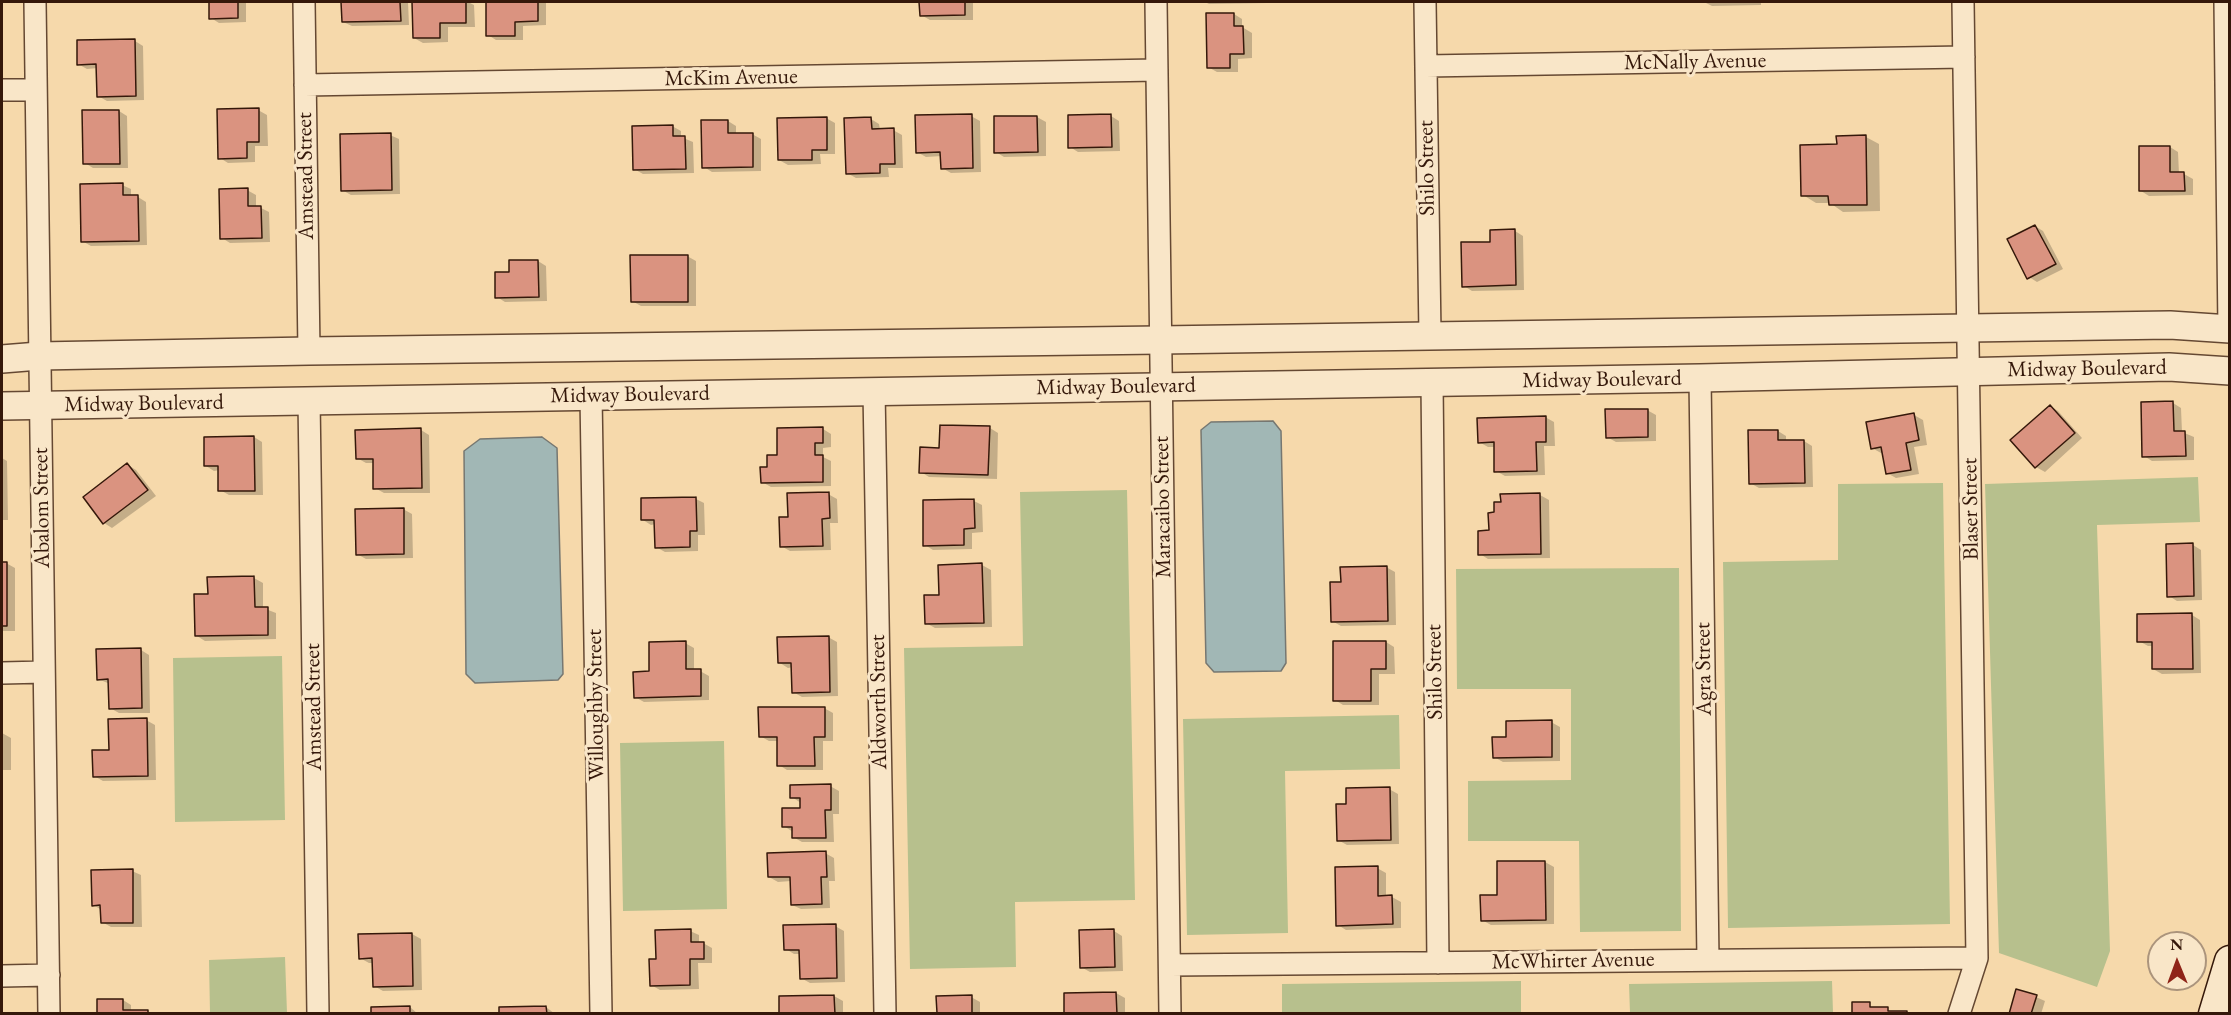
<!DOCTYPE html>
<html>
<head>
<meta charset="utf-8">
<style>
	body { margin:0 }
	#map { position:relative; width:2231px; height:1015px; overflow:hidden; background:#f6d9ab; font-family:"EB Garamond",serif }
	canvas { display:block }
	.frame { position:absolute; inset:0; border:3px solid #35180a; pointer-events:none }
	.north { position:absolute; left:2147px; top:931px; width:60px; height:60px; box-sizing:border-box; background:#f9e6c8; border:2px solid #ab947c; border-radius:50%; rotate:359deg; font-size:16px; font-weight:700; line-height:24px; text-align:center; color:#35180a }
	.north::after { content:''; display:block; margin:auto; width:21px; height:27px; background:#8f2418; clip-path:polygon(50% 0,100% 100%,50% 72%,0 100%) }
</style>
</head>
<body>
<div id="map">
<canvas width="2231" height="1015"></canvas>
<div class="frame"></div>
<div class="north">N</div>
</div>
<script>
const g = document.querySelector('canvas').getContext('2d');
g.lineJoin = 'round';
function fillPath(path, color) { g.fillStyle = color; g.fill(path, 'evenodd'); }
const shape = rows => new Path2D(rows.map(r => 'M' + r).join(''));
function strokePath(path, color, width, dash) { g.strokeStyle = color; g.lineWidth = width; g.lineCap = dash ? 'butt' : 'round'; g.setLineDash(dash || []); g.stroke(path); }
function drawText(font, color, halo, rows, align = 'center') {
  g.font = font + ' "EB Garamond",serif'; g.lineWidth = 6; g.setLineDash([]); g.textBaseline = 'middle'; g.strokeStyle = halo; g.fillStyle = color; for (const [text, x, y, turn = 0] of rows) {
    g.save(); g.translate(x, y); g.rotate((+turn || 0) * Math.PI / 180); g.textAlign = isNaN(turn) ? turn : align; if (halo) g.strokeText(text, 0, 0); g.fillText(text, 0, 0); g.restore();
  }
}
fillPath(shape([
	[2198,477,2200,522,2097,525,2110,951,2097,987,1999,953,1985,484],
	[1943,483,1950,924,1728,928,1723,562,1838,560,1838,484],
	[1127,490,1135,900,1015,902,1016,967,910,969,904,648,1023,646,1020,492],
	[1679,568,1681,931,1580,932,1579,841,1468,841,1468,781,1571,780,1571,689,1457,689,1456,569],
	[282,656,285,820,175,822,173,658],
	[1399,715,1400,769,1285,771,1288,933,1187,935,1183,719],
	[724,741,727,909,623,911,620,743],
	[285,957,287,1013,210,1013,209,960],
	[1521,981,1521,1013,1282,1013,1282,984],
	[1832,981,1833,1013,1630,1013,1629,984]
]), '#b7c08d');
const water = shape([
	[1273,421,1281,431,1286,663,1281,671,1214,672,1206,663,1201,430,1211,422,1273,421],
	[542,437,557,448,563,674,558,680,475,683,466,674,464,451,480,439,542,437]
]);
fillPath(water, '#a1b7b5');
strokePath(water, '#767771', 1.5);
fillPath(shape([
	[211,2,246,2,246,22,219,23,211,18],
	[343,2,408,2,409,25,352,26,343,22],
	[414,2,468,2,474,5,475,27,448,27,448,42,423,43,414,38],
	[487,2,546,2,546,25,523,26,523,40,496,40,488,35],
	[921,2,973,2,973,20,930,20,921,15],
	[1205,2,1267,2,1267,3,1209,4],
	[1704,2,1761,2,1761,5,1712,6],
	[1234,14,1242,19,1242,27,1252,33,1252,58,1238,59,1238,72,1217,72,1208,67],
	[135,41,143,46,144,100,107,101,98,96,98,68,87,69,78,64],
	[258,110,267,115,268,146,255,146,255,162,228,163,220,158],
	[119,111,127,116,128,168,93,168,85,163],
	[971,116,980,121,981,172,951,173,942,168,942,156,926,157,917,152],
	[1111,116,1119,121,1120,151,1078,152,1070,147],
	[1037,117,1046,122,1046,156,1004,157,996,152],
	[826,118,835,123,835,154,820,154,821,164,788,165,779,160],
	[871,119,879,124,880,130,893,130,902,135,903,168,888,168,889,177,856,178,847,173],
	[728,121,736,126,736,135,752,134,761,139,761,171,712,172,704,167],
	[672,126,681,131,681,137,693,142,694,173,643,174,634,169],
	[390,135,399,139,400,194,351,195,342,190],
	[1866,137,1879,144,1880,211,1843,212,1830,203,1816,203,1803,195,1838,146],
	[2170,147,2178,152,2179,174,2184,174,2193,179,2193,195,2149,196,2141,191],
	[122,185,131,189,131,197,138,197,146,202,147,245,91,246,82,241],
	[247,190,256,195,256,208,261,208,269,212,270,242,230,243,222,238],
	[2035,226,2043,231,2063,269,2037,282,2029,277],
	[1515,231,1523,236,1524,290,1472,291,1464,286,1492,243],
	[687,256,696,261,696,306,641,306,632,301],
	[538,261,546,266,547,301,505,302,497,297,511,274],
	[2173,403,2181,408,2182,432,2194,437,2194,460,2152,461,2144,456],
	[2050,406,2058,411,2082,438,2045,472,2036,467],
	[1647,410,1656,415,1656,441,1616,442,1607,437],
	[1914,415,1923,420,1927,445,1914,447,1919,474,1896,478,1887,473,1884,453,1881,453,1872,448],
	[1545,417,1554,422,1555,446,1544,446,1545,475,1505,476,1496,471,1495,447,1488,447,1479,442],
	[990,428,998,433,997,479,929,477,921,472,940,449],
	[823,429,831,434,831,447,823,448,823,457,831,461,831,486,771,487,762,482,768,469,779,456],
	[421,430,429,435,430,493,384,493,375,488,375,463,366,463,357,458],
	[1778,431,1786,436,1786,441,1804,441,1812,446,1813,487,1759,488,1750,483],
	[254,437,262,442,263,495,229,495,220,490,220,470,214,471,206,466],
	[2,458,7,461,8,520,2,520],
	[128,465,136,470,156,496,112,528,104,523],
	[828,494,837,499,838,523,830,523,831,550,790,551,781,546,789,518],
	[1540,495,1549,500,1550,558,1488,559,1480,554,1490,532,1496,514],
	[696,499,704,503,705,535,698,535,698,551,665,552,656,547,656,524,651,525,643,520],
	[974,501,982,505,983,532,972,533,972,549,933,550,925,545],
	[403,509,412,514,413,558,366,559,357,554],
	[2193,545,2201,550,2202,600,2177,601,2169,596],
	[2,563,6,563,15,568,15,631,2,631],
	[982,565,991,570,992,627,935,628,926,623,940,596],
	[1386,567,1395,572,1396,625,1341,626,1332,621,1342,584],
	[254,578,263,583,263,608,276,613,276,639,205,641,197,636,209,595],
	[2192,615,2200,620,2201,673,2162,674,2153,669,2153,646,2148,646,2139,641],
	[828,637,837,642,838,696,802,697,793,692,793,667,788,668,780,663],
	[1386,642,1394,647,1395,674,1379,674,1379,705,1343,705,1335,700],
	[685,643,694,648,694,671,700,671,709,676,709,700,644,702,635,697,651,672],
	[141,650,149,655,150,713,119,713,110,708,110,684,98,679],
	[824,708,833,713,833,741,823,741,823,770,787,770,779,765,779,741,769,741,760,736],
	[146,720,155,725,156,780,103,781,94,776],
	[1551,722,1560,727,1560,761,1503,762,1494,757,1508,739],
	[2,733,11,738,11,770,2,770],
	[830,786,839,791,839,814,833,814,834,842,802,842,793,837,793,832,784,826,802,809,801,803,792,797],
	[1389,789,1398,794,1399,844,1347,845,1338,840,1348,806],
	[2,820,3,821,3,842,2,842],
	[825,853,834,858,835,881,829,881,830,908,801,909,792,905,791,881,778,882,769,877],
	[1545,862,1554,867,1554,924,1491,925,1482,920,1499,897],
	[1377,868,1386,873,1386,897,1392,897,1401,902,1401,928,1346,930,1338,925],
	[132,871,141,875,142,927,111,927,102,922,102,910,93,905],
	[835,926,844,931,845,982,810,983,801,978,801,954,794,954,786,949],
	[690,931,699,935,699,944,703,943,712,948,712,963,698,963,699,989,660,990,651,985,657,960],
	[1114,931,1122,936,1123,971,1090,972,1081,967],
	[412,934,421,939,422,990,383,991,374,986,374,963,369,963,360,958,360,935],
	[1116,993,1125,998,1125,1014,1066,1014],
	[834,996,843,1001,843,1014,780,1014],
	[971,997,980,1002,980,1014,938,1013],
	[2036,997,2045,1001,2041,1014,2010,1014],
	[123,1000,131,1005,131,1012,147,1011,151,1014,98,1014],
	[410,1007,418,1014,373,1014],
	[546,1007,555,1014,500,1014]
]), '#0003');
const building = shape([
	[209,2,238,2,238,18,209,19,209,2],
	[341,2,400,2,401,21,342,22,341,2],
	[412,2,466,2,466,23,440,23,440,38,413,38,412,2],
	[486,2,538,2,538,21,515,22,515,36,486,36,486,2],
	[919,2,965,2,965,15,920,16,919,2],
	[1206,13,1234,13,1234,26,1243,26,1244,54,1230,54,1230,68,1207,68,1206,13],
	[135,39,136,96,97,97,96,64,77,65,77,40,135,39],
	[259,108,259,142,247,142,247,158,218,159,217,109,259,108],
	[82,110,119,110,120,164,83,164,82,110],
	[972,114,973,168,941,169,940,152,916,153,915,115,972,114],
	[1111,114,1112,147,1068,148,1068,115,1111,114],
	[994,116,1037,116,1038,152,994,153,994,116],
	[827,117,827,150,812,150,812,160,778,160,777,118,827,117],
	[871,117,872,129,894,128,895,164,880,164,880,173,846,174,844,118,871,117],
	[701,120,728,120,728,133,753,133,753,167,702,168,701,120],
	[673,125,673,136,685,136,686,169,633,170,632,126,673,125],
	[391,133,392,190,341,191,340,134,391,133],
	[1866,135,1867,205,1829,205,1828,196,1801,196,1800,145,1837,144,1836,136,1866,135],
	[2139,146,2170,146,2170,172,2184,172,2185,191,2139,191,2139,146],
	[123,183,123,195,138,195,139,241,81,242,80,184,123,183],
	[248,188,248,206,261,206,262,238,220,239,219,189,248,188],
	[2035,225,2056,264,2027,279,2007,239,2035,225],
	[1515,229,1516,285,1462,287,1461,242,1490,242,1490,230,1515,229],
	[630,255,688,255,688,302,631,302,630,255],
	[509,260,538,260,539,297,495,298,495,272,509,272,509,260],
	[2173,401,2174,431,2185,431,2186,456,2142,457,2141,402,2173,401],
	[2050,405,2075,433,2035,468,2010,440,2050,405],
	[1605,409,1648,409,1648,437,1606,438,1605,409],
	[1914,413,1919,440,1906,443,1911,470,1886,474,1881,447,1871,449,1866,422,1914,413],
	[1546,416,1546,442,1536,442,1537,471,1494,472,1494,442,1478,443,1477,418,1546,416],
	[940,425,990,426,988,475,919,473,920,447,939,448,940,425],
	[823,427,823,443,815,443,815,455,823,455,823,482,761,483,760,467,767,467,767,455,777,455,777,428,823,427],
	[421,428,422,488,373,489,373,459,356,459,355,430,421,428],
	[1748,430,1778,430,1778,440,1804,440,1805,483,1749,484,1748,430],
	[254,436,255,491,218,491,218,466,204,466,204,437,254,436],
	[127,463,148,490,103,524,83,497,127,463],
	[829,492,830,518,822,519,823,546,780,547,779,517,788,517,787,493,829,492],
	[1540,493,1541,554,1478,555,1478,531,1489,530,1488,513,1494,512,1494,502,1501,502,1500,494,1540,493],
	[696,497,697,531,690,531,690,547,655,548,654,520,641,520,641,498,696,497],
	[974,499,975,528,964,529,964,545,923,546,923,500,974,499],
	[404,508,404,554,356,555,355,509,404,508],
	[2193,543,2194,596,2167,597,2166,544,2193,543],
	[2,562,7,562,7,626,2,626,2,562],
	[982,563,984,623,925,624,924,595,939,595,938,565,982,563],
	[1387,566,1388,621,1331,622,1330,582,1341,582,1340,567,1387,566],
	[254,576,255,607,268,607,268,635,195,636,194,594,208,594,207,577,254,576],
	[2192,613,2193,669,2152,669,2152,642,2137,642,2137,614,2192,613],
	[829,636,830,692,792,693,791,663,778,663,777,637,829,636],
	[686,641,686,669,701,669,701,696,634,698,633,672,649,671,649,642,686,641],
	[1333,641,1386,641,1386,669,1371,669,1371,701,1333,701,1333,641],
	[141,648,142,708,109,709,108,679,97,680,96,649,141,648],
	[758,707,825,707,825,737,814,737,815,766,777,766,777,737,759,737,758,707],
	[147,718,148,776,93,777,92,750,109,750,108,719,147,718],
	[1552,720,1552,757,1493,758,1492,737,1506,737,1506,721,1552,720],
	[831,784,831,810,825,810,826,838,792,838,792,827,782,827,782,808,800,808,800,798,790,798,790,785,831,784],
	[1390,787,1391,840,1337,841,1336,804,1346,804,1346,788,1390,787],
	[826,851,827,877,821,877,822,904,791,905,790,877,768,877,767,853,826,851],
	[1497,861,1545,861,1546,920,1481,921,1480,895,1497,895,1497,861],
	[1378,866,1378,896,1392,895,1393,924,1336,926,1335,867,1378,866],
	[133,869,133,923,101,923,100,905,92,906,91,870,133,869],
	[836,924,837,978,800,979,799,950,784,950,783,925,836,924],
	[691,929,691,942,704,942,704,959,690,959,690,985,650,986,649,959,656,959,655,930,691,929],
	[1114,929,1115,967,1080,968,1079,930,1114,929],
	[412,933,413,986,373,987,372,958,359,959,358,934,412,933],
	[2016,989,2037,995,2031,1014,2009,1014,2016,989],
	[1116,992,1117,1014,1064,1014,1064,993,1116,992],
	[834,995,835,1014,779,1014,779,996,834,995],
	[972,995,972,1014,937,1013,936,996,972,995],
	[97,999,123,999,123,1010,148,1010,148,1014,97,1014,97,999],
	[1852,1002,1870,1002,1870,1007,1888,1007,1888,1011,1907,1011,1907,1014,1852,1014,1852,1002],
	[410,1006,410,1014,371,1014,371,1007,410,1006],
	[546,1006,547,1014,499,1014,499,1007,546,1006]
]);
fillPath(building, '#da9380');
strokePath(building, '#35180a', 1.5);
const minor = shape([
	[35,2,49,1014],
	[304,2,309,351],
	[1156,2,1170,1014],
	[1425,2,1430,335],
	[2225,2,2229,329],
	[1426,66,1964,57],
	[305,85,1157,70],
	[2,90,36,90],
	[1700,378,1708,960],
	[1432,382,1438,963],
	[874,391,885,1014],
	[591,396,601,1014],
	[309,400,318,1014],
	[2,673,44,672],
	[1170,965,1977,958],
	[2,976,49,975],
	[1959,1014,1977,958,1963,2]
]);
const tertiary = shape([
	[2,359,39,356,309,351,1160,340,2170,325,2230,329],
	[2,406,1700,378,2169,367,2230,371]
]);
const secondary = shape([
	[2214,1014,2230,961]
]);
strokePath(minor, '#654832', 24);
strokePath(tertiary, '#654832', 30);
strokePath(secondary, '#35180a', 33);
strokePath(minor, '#f9e6c8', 21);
strokePath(tertiary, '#f9e6c8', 27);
strokePath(secondary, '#f9e6c8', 30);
drawText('22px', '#35180a', '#f9e6c8', [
	["McNally Avenue",1695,62,-1],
	["McKim Avenue",731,78,-1],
	["Shilo Street",1427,168,-91],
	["Amstead Street",306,176,-91],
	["Midway Boulevard",2087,369,-1],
	["Midway Boulevard",1602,380,-1],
	["Midway Boulevard",1116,387,-1],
	["Midway Boulevard",630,395,-1],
	["Midway Boulevard",144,404,-1],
	["Maracaibo Street",1163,507,-91],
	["Abalom Street",42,508,-91],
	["Blaser Street",1971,509,-91],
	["Agra Street",1704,669,-91],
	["Shilo Street",1435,672,-91],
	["Aldworth Street",879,702,-91],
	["Willoughby Street",596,705,-91],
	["Amstead Street",314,707,-91],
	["McWhirter Avenue",1573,961,-1]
]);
</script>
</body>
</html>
